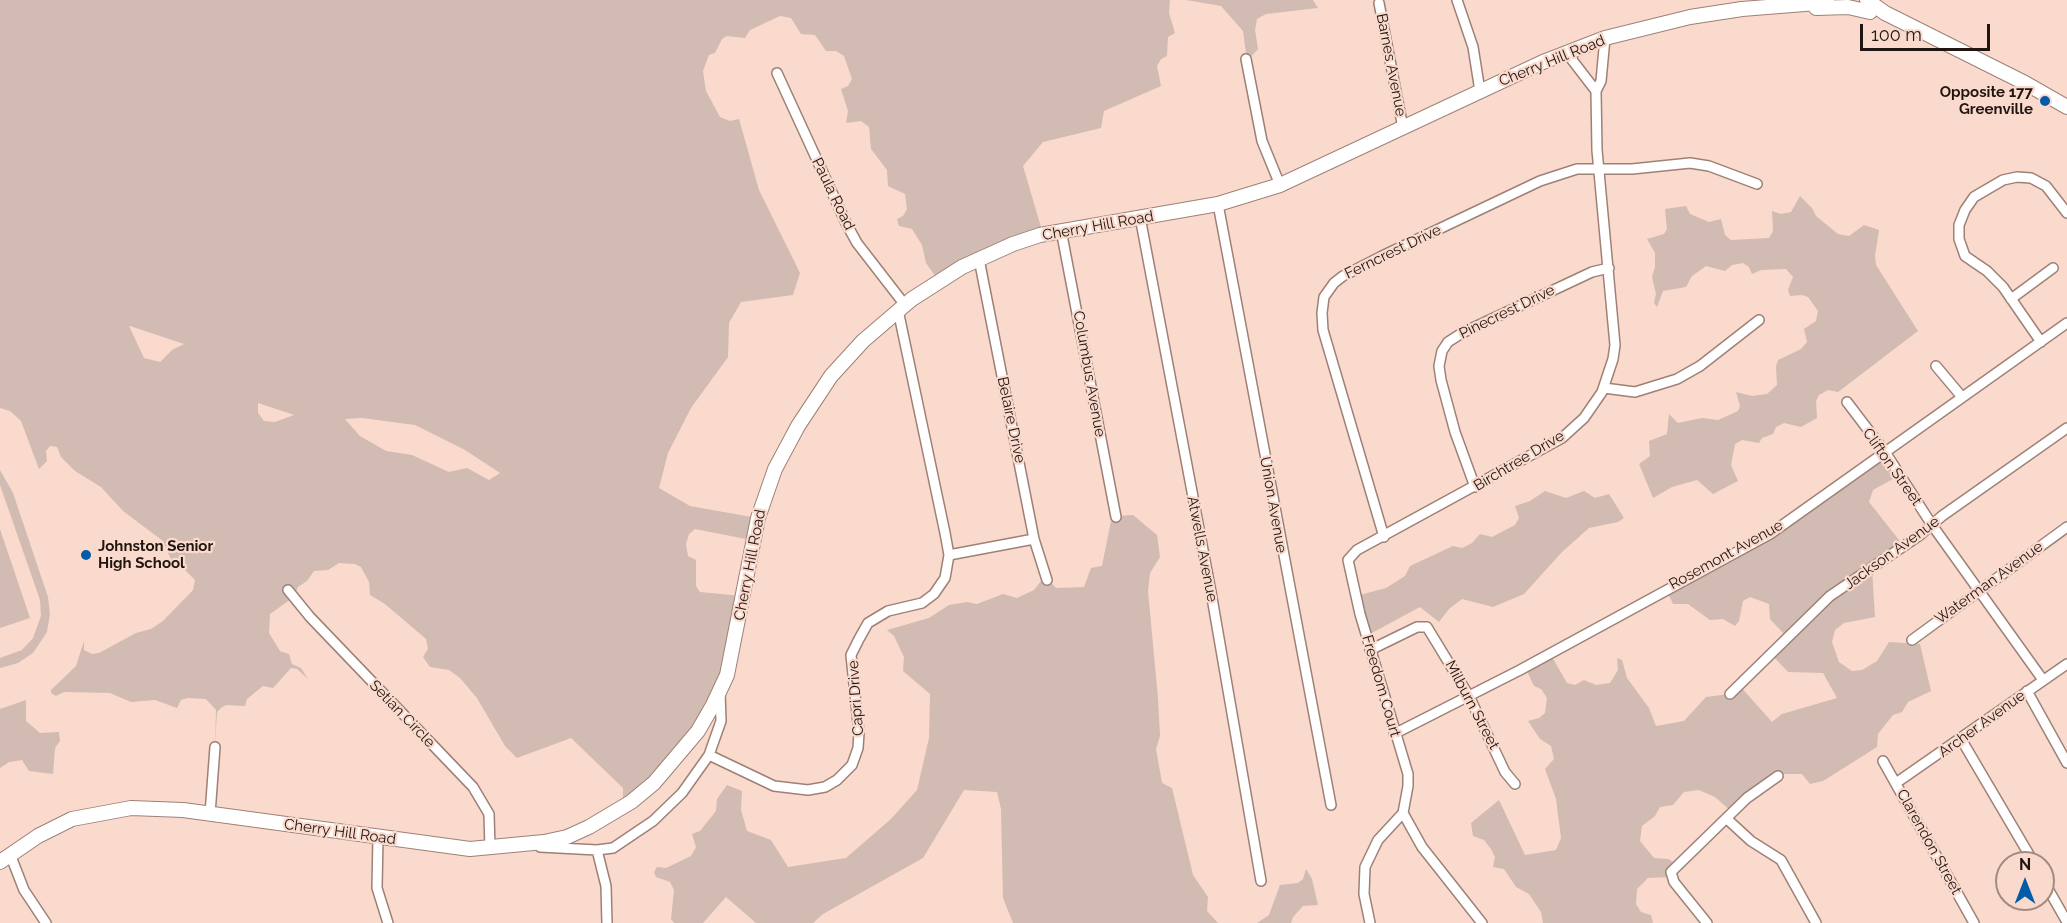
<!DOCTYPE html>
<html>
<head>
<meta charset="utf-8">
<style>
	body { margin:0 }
	#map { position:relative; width:2067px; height:923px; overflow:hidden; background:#fadacd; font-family:Raleway,sans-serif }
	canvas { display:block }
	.north { position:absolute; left:1995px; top:851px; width:60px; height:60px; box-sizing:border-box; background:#fadacd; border:2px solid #a38b82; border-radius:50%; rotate:0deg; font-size:16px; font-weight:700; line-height:24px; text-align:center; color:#201511 }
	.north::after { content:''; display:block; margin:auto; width:21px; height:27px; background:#045ba8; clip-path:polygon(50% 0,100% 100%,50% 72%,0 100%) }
	.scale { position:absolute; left:1860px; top:24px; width:130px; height:27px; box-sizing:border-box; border:3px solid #201511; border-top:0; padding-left:8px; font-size:18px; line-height:21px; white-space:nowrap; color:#201511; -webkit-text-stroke:4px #fadacd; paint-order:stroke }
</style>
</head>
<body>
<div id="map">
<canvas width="2067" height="923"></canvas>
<div class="north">N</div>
<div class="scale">100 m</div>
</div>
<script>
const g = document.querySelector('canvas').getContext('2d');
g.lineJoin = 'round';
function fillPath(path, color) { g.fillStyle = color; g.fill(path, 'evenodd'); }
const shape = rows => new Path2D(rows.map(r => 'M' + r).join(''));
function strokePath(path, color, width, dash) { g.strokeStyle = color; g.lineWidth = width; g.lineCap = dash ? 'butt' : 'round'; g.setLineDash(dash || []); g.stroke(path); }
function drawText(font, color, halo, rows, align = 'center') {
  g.font = font + ' Raleway,sans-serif'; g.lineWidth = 4.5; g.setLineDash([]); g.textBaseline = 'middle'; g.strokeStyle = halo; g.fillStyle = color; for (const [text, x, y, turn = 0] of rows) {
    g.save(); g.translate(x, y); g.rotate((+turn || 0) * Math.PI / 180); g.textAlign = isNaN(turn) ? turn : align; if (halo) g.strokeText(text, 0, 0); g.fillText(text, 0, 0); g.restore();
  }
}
fillPath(shape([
	[0,0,1170,0,1169,13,1175,33,1168,37,1167,56,1161,59,1157,66,1161,86,1104,111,1101,128,1043,142,1023,166,1043,234,936,277,926,263,922,245,912,229,899,226,897,219,903,216,907,209,905,194,888,186,887,170,871,149,869,127,861,121,846,123,848,111,841,89,848,86,852,79,844,56,836,51,826,51,815,35,801,34,791,18,780,16,750,30,745,38,727,36,722,39,715,53,709,55,703,71,706,91,720,117,730,121,739,119,759,190,800,273,793,295,741,302,729,323,728,357,691,408,668,453,659,488,690,506,757,518,751,540,695,529,689,534,686,544,688,556,696,560,696,586,700,592,742,596,737,633,696,735,623,806,623,788,571,738,517,758,505,746,477,698,460,678,449,670,430,667,423,657,428,649,426,639,385,604,370,595,369,582,361,567,355,564,339,563,328,570,314,571,307,581,298,587,294,597,270,614,269,633,277,646,280,651,289,654,292,664,301,668,308,679,297,669,291,668,273,688,263,686,247,699,245,706,226,705,221,708,217,712,215,746,216,710,206,699,188,698,181,700,177,708,155,700,131,702,110,693,64,692,56,696,51,693,51,690,76,666,84,641,84,650,92,654,99,653,136,633,151,629,163,621,193,590,195,580,183,568,173,564,163,541,123,511,101,487,75,471,61,457,57,447,50,446,46,451,47,461,39,469,21,421,10,411,0,408],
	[129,326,130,326,184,344,172,350,160,362,144,358],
	[258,403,294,415,275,422,264,421,258,413],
	[362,418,415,425,465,450,500,473,489,480,467,468,449,472,412,455,386,451,360,436,345,419],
	[1186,0,1313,0,1318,8,1266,14,1257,19,1255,30,1258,49,1247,61,1243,31,1221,6],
	[1800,196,1812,208,1816,216,1838,234,1849,236,1864,225,1879,230,1875,256,1876,265,1918,331,1838,392,1828,390,1819,395,1816,401,1817,418,1801,427,1784,423,1776,427,1773,434,1762,438,1759,443,1742,440,1735,444,1731,465,1738,481,1713,494,1697,480,1672,487,1653,498,1639,464,1650,456,1649,441,1667,434,1669,414,1678,423,1702,418,1718,420,1738,411,1740,406,1736,392,1752,396,1767,394,1777,385,1776,366,1778,360,1801,349,1807,342,1804,329,1816,321,1818,311,1808,297,1802,295,1790,296,1788,290,1793,277,1786,269,1761,270,1752,274,1749,267,1743,263,1732,265,1725,271,1706,266,1692,276,1686,287,1663,291,1657,307,1654,303,1656,294,1652,277,1655,267,1655,253,1647,239,1664,234,1667,229,1665,209,1686,206,1690,214,1709,222,1721,219,1725,235,1731,240,1769,238,1773,231,1772,211,1781,214,1791,212],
	[1884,451,1900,475,1873,490,1869,502,1903,545,1872,568,1875,617,1844,623,1835,630,1832,642,1839,662,1852,671,1862,670,1877,661,1889,642,1920,644,1931,691,1908,702,1902,712,1893,715,1878,734,1877,747,1823,781,1810,784,1802,774,1779,774,1732,812,1715,797,1699,790,1684,792,1673,805,1660,807,1655,816,1642,826,1640,841,1654,858,1668,859,1677,864,1671,877,1648,878,1637,889,1636,904,1641,912,1651,915,1653,923,1543,923,1541,912,1529,894,1516,887,1504,869,1493,867,1495,857,1491,849,1484,840,1473,836,1471,823,1499,800,1525,855,1556,850,1561,838,1556,799,1545,769,1554,759,1551,746,1540,739,1528,721,1539,718,1545,713,1547,698,1541,689,1534,686,1525,667,1551,655,1567,683,1575,685,1584,680,1596,685,1610,683,1618,670,1617,658,1622,660,1627,678,1649,708,1656,726,1684,721,1706,697,1730,694,1739,685,1772,722,1782,714,1837,698,1823,673,1788,672,1770,653,1786,636,1770,619,1769,604,1750,597,1743,601,1739,621,1735,626,1723,619,1710,620,1688,604,1673,604,1666,589,1771,533],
	[0,470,13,493,48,597,50,614,47,632,33,653,18,663,0,668,0,658,22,650,33,638,41,616,40,600,0,485],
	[1545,491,1566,498,1584,491,1595,498,1609,494,1624,518,1618,522,1589,528,1562,552,1524,594,1493,607,1462,599,1449,609,1439,622,1420,607,1368,635,1356,596,1386,588,1405,576,1410,566,1453,546,1462,548,1472,543,1480,534,1492,537,1515,525,1519,518,1515,506,1530,501],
	[1133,515,1157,535,1160,557,1150,573,1148,591,1158,698,1160,736,1156,749,1162,783,1172,788,1193,875,1208,897,1207,911,1218,923,1013,923,1003,898,1001,809,997,792,964,790,923,858,823,914,813,923,756,923,726,897,703,923,674,923,671,919,674,890,670,882,656,877,654,872,657,867,666,868,691,856,696,847,692,834,700,831,716,811,717,799,727,785,742,791,741,810,747,831,771,840,788,867,846,858,891,819,917,790,929,738,930,694,903,671,904,657,894,636,887,630,929,618,949,605,967,602,977,604,1003,594,1017,598,1034,590,1045,576,1056,588,1084,587,1091,568,1102,566,1111,521,1115,516],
	[0,529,30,618,0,628],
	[26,700,26,721,40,733,59,732,60,741,55,748,53,774,29,771,22,760,9,762,0,768,0,709],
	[1306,869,1312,879,1318,905,1303,906,1293,917,1291,923,1257,923,1269,915,1280,885,1298,883,1303,879]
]), '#d1bbb2');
const street = shape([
	[1457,0,1473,47,1480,91],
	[1379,3,1403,128],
	[1566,52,1596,91],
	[1246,59,1262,141,1280,185],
	[777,73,846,223,857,243,905,305],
	[1218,204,1331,805],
	[1140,217,1211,592,1261,881],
	[1061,230,1116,517],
	[979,259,1034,539,1047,580],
	[2011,299,2053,268],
	[2041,342,2003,287,1987,271,1965,256,1959,239,1959,225,1965,210,1974,197,2003,180,2017,177,2031,178,2046,186,2067,213],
	[1936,366,1962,397],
	[1604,388,1635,392,1677,379,1700,366,1759,320],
	[1847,402,1885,452,1932,525,2043,680],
	[1475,487,1455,432,1441,380,1439,366,1442,351,1448,342,1462,333,1592,272,1609,268],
	[1384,537,1323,330,1322,313,1324,297,1334,283,1343,276,1380,257,1540,181,1577,169,1632,169,1690,163,1709,166,1757,184],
	[949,555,1034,539],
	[288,590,310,617,473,787,489,814,490,849],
	[1912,640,2067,527],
	[1370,650,1417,627,1427,627,1469,696,1505,772,1515,784],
	[2027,691,2067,763],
	[1730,694,1830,596,1920,535,1942,516,2067,428],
	[1394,734,1520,670,1770,534,2067,323],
	[1961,739,2034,863],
	[709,755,774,786,808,790,825,787,837,780,852,765,858,748,859,733,851,655,859,639,868,623,888,611,922,603,934,594,945,578,949,555,945,533,898,310],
	[1883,761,1974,923],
	[1896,783,2067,664],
	[1403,813,1422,847,1482,923],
	[210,814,215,747],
	[1727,819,1751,841,1781,860,1816,923],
	[378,837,377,888,388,923],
	[540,847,597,850,613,848,653,821,682,793,709,755,721,721,720,692],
	[597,850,606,886,607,923],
	[10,854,24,890,46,923],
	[2043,880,2067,922],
	[1370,923,1364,894,1365,867,1378,840,1403,813,1408,786,1408,774,1360,614,1348,560,1357,550,1562,438,1584,418,1602,392,1613,359,1615,345,1597,150,1596,91,1601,81,1605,38],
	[1707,923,1674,882,1671,872,1747,798,1778,776]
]);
const secondary = shape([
	[1867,0,1885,13,2025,83,2067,107],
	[1816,8,1848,7,1870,12],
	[0,862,38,836,72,819,131,808,183,810,470,849,544,842,567,837,589,827,631,802,654,783,698,731,713,705,727,675,758,518,775,469,798,426,831,376,863,341,912,299,962,267,1013,244,1040,235,1218,204,1280,185,1543,62,1605,38,1690,17,1742,9,1817,3,1827,0]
]);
strokePath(street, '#9e8176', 12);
strokePath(secondary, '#9e8176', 16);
strokePath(street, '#fff', 9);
strokePath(secondary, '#fff', 14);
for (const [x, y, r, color] of [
	[2045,101,6,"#045ba8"],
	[86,555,6,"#045ba8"]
]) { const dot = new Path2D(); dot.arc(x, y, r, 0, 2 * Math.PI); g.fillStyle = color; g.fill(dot); strokePath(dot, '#fadacd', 2); }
drawText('15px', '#201511', '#fadacd', [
	["Cherry Hill Road",1552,61,-22],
	["Barnes Avenue",1391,65,79],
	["Paula Road",833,194,64],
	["Cherry Hill Road",1098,226,-10],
	["Ferncrest Drive",1393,252,-26],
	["Pinecrest Drive",1507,312,-26],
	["Columbus Avenue",1089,374,80],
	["Belaire Drive",1011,420,78],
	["Birchtree Drive",1519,461,-31],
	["Clifton Street",1892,467,55],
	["Union Avenue",1273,505,80],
	["Atwells Avenue",1202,549,79],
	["Jackson Avenue",1892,553,-36],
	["Rosemont Avenue",1726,555,-29],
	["Cherry Hill Road",750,565,-79],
	["Waterman Avenue",1989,583,-36],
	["Freedom Court",1381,686,74],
	["Capri Drive",856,698,-94],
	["Milburn Street",1472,705,62],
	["Setian Circle",402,714,46],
	["Archer Avenue",1982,724,-36],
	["Cherry Hill Road",340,832,8],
	["Clarendon Street",1929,842,61]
]);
drawText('bold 15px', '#201511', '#fadacd', [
	["Opposite 177",2033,92],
	["Greenville",2033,109],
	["Johnston Senior",98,546,"left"],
	["High School",98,563,"left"]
], 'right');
</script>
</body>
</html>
